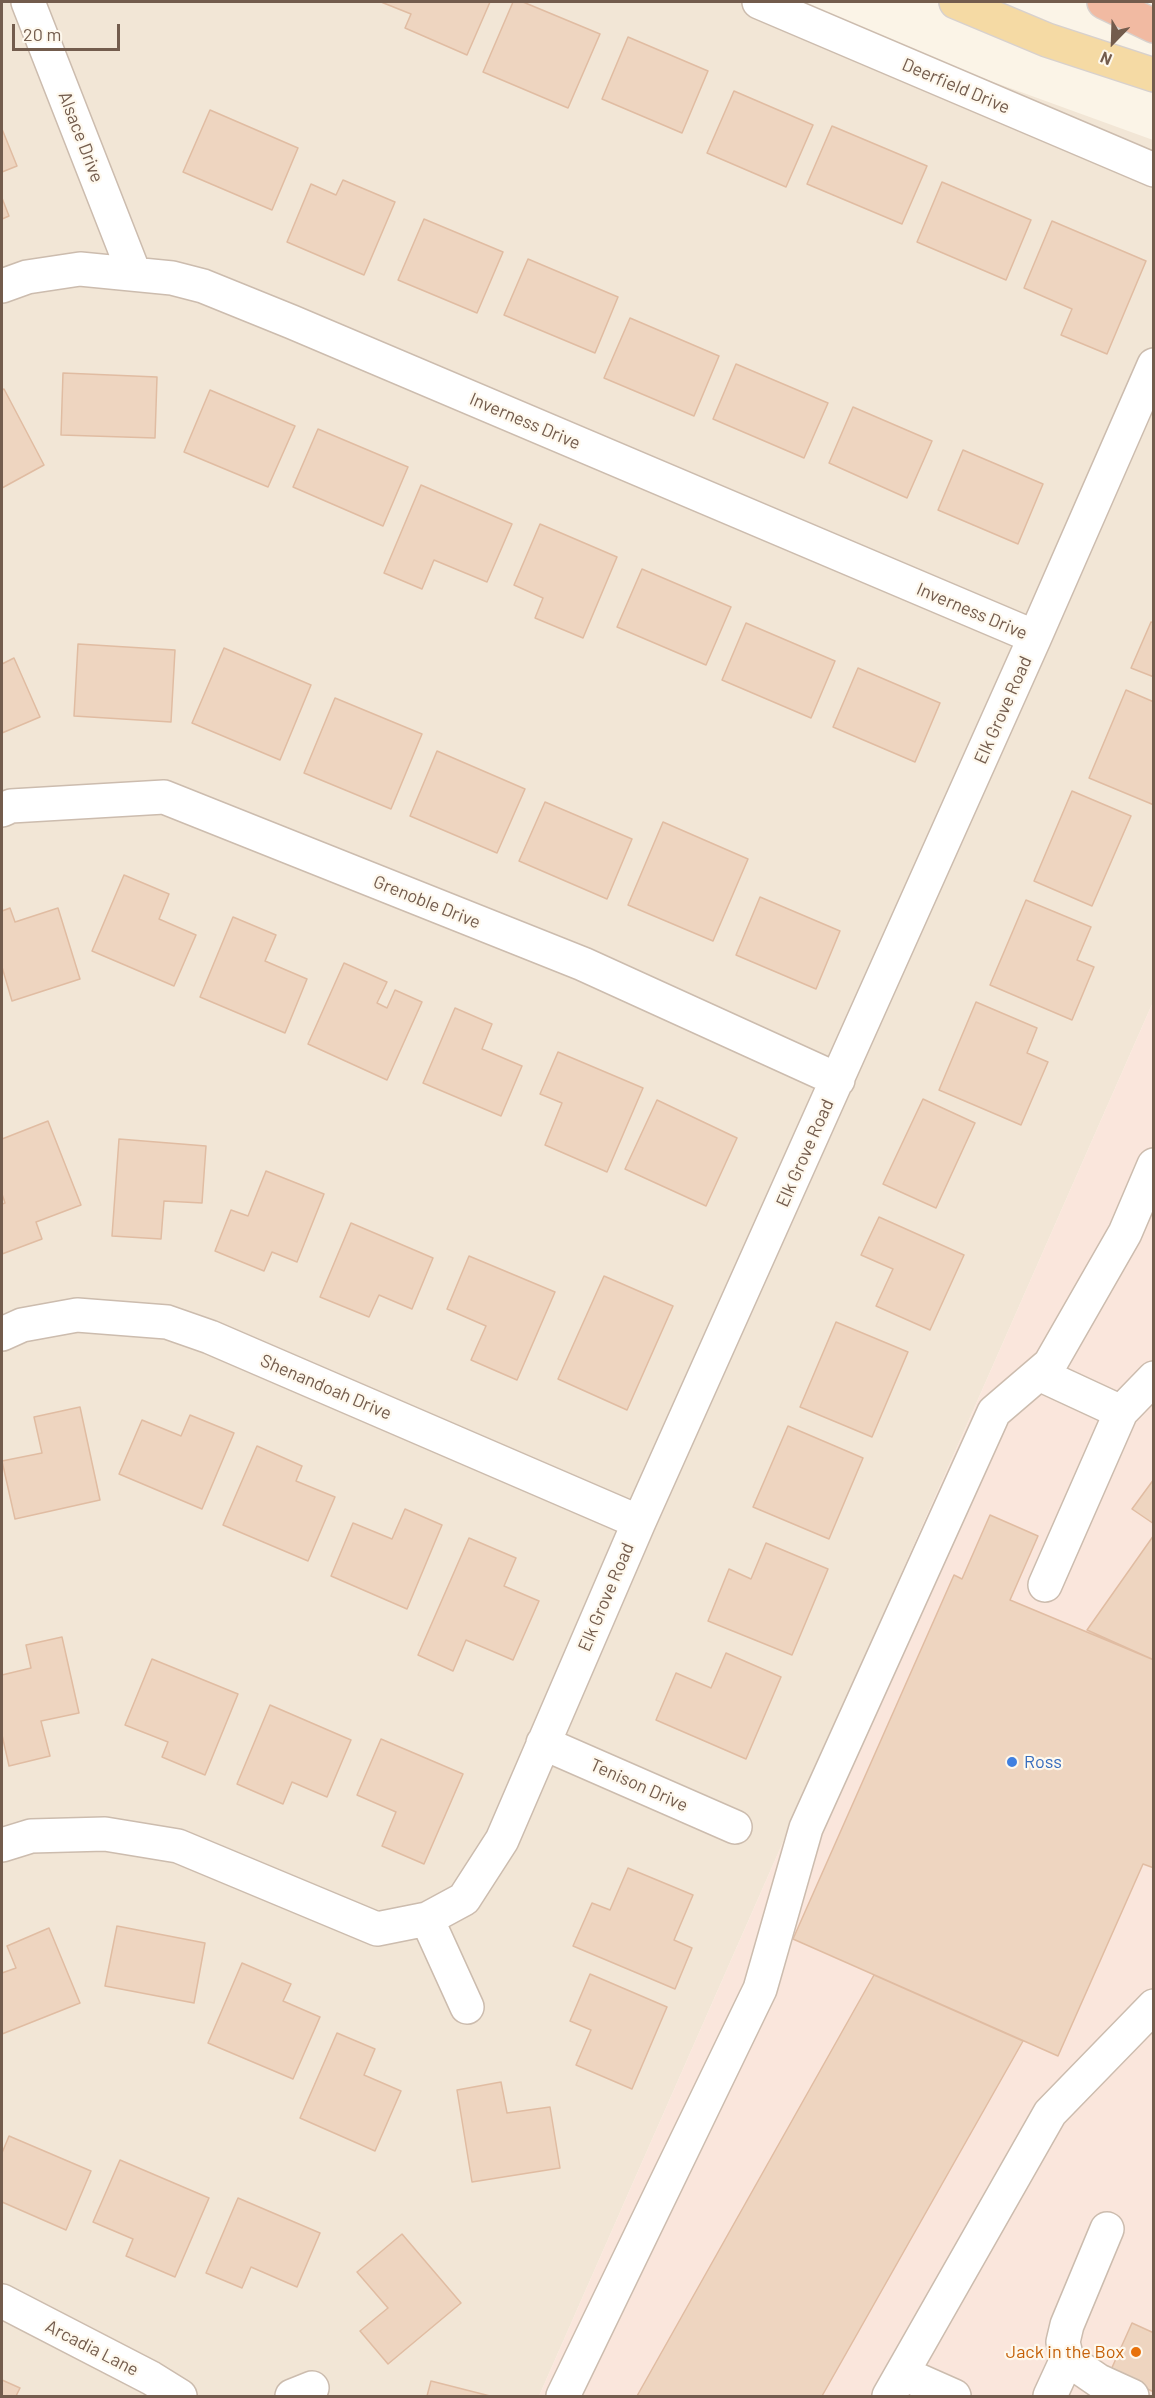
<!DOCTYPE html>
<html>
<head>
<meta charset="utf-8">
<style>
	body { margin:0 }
	#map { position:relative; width:1155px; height:2398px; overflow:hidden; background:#fbf4e7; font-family:Barlow,sans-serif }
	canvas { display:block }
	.frame { position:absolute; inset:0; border:3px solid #735c4d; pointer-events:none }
	.north { position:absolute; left:1083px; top:12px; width:60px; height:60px; -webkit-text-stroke:4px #fef8ed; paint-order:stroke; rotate:203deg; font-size:16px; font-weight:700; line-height:24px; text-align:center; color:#735c4d }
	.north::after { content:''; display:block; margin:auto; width:21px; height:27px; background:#735c4d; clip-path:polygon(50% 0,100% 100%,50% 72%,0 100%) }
	.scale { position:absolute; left:12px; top:24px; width:108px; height:27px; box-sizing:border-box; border:3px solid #735c4d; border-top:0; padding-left:8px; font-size:18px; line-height:21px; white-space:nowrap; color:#735c4d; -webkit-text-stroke:4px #fef8ed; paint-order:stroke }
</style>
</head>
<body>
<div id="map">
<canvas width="1155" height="2398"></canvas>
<div class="frame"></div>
<div class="north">N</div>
<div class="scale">20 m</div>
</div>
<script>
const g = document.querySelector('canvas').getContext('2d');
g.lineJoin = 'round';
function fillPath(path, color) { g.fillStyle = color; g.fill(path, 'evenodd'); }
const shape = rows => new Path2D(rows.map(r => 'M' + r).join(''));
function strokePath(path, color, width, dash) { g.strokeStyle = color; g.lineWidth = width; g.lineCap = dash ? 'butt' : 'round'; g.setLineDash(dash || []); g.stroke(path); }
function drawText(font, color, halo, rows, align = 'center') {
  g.font = font + ' Barlow,sans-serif'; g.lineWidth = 4.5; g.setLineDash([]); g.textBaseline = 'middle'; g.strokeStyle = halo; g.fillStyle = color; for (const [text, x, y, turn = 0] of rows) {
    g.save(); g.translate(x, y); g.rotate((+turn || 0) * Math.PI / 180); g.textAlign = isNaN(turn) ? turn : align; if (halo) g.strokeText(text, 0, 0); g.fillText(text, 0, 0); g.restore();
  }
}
fillPath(shape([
	[2,2,799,2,963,71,1153,140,1153,1002,539,2396,2,2396]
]), '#f2e6d6');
fillPath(shape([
	[1153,1002,1153,2396,539,2396]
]), '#fae6dc');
const building = shape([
	[381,2,490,2,467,55,405,28,411,14,381,2],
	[513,2,523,2,600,34,568,108,483,72,513,2],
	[628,37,708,71,682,133,602,99,628,37],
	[734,91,813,125,786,187,707,153,734,91],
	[210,110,298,148,272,210,183,172,210,110],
	[832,126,927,166,902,224,807,184,832,126],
	[2,129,17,166,2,172,2,129],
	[343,180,395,202,364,275,287,242,311,184,336,195,343,180],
	[942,182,1031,220,1006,280,917,242,942,182],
	[2,198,9,216,2,219,2,198],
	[424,219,503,252,477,313,398,280,424,219],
	[1052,221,1146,261,1107,354,1061,335,1072,309,1024,288,1052,221],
	[528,259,618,297,595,353,504,315,528,259],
	[630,318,719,356,694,416,604,378,630,318],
	[736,364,828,403,804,458,713,419,736,364],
	[63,373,157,377,155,438,61,435,63,373],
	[4,389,44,465,2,488,2,390,4,389],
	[210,390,295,426,268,487,184,452,210,390],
	[853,407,932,441,907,498,829,463,853,407],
	[318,429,408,467,383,526,293,487,318,429],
	[963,450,1043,484,1018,544,938,510,963,450],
	[421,485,512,524,487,582,434,560,422,589,384,573,421,485],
	[540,524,617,557,583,638,535,618,543,598,514,585,540,524],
	[642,569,731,607,706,665,617,627,642,569],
	[1151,622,1154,623,1154,677,1131,668,1151,622],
	[746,623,835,661,811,718,722,680,746,623],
	[78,644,175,650,171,722,74,716,78,644],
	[224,648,311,685,280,760,192,723,224,648],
	[14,658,40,717,2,733,2,664,14,658],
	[858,668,940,703,915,762,833,727,858,668],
	[1126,690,1154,702,1154,805,1089,778,1126,690],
	[335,698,422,734,391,809,304,773,335,698],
	[437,751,525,789,497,853,410,816,437,751],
	[1072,791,1131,816,1092,906,1034,881,1072,791],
	[545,802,632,839,607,899,519,861,545,802],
	[663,822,748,859,713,941,628,905,663,822],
	[124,875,169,894,159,919,196,935,174,986,92,951,124,875],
	[760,897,840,931,816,989,736,955,760,897],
	[1026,900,1091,927,1077,960,1094,967,1072,1020,990,985,1026,900],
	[10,908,15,922,58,908,80,979,12,1001,2,967,2,911,10,908],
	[233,917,276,935,265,961,307,979,285,1033,200,997,233,917],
	[344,963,387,982,377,1003,387,1008,395,990,422,1002,387,1080,308,1044,344,963],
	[976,1002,1037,1028,1027,1053,1048,1062,1021,1125,939,1090,976,1002],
	[455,1008,492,1024,482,1049,522,1066,501,1116,423,1083,455,1008],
	[558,1052,643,1088,607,1172,545,1145,562,1103,540,1094,558,1052],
	[923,1099,975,1123,936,1208,883,1184,923,1099],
	[657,1100,737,1138,706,1206,625,1169,657,1100],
	[48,1121,81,1205,36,1222,42,1239,2,1254,2,1204,5,1203,2,1194,2,1139,48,1121],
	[119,1139,206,1146,202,1203,164,1201,161,1239,112,1236,119,1139],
	[266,1171,324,1194,297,1262,272,1252,264,1271,215,1251,231,1210,248,1216,266,1171],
	[879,1217,964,1255,930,1330,876,1306,893,1269,861,1255,879,1217],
	[351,1223,433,1258,412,1309,379,1295,369,1317,320,1297,351,1223],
	[469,1256,555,1292,517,1380,471,1360,486,1326,447,1309,469,1256],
	[604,1276,673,1306,627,1410,558,1379,604,1276],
	[836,1322,908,1352,872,1437,800,1407,836,1322],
	[80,1407,100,1500,15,1519,2,1461,42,1453,34,1417,80,1407],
	[190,1415,234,1433,202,1509,119,1474,142,1420,181,1436,190,1415],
	[788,1426,863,1458,829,1539,753,1507,788,1426],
	[257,1446,302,1466,296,1481,335,1497,308,1561,223,1525,257,1446],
	[1154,1479,1154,1524,1132,1509,1154,1479],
	[405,1509,442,1525,407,1609,331,1576,353,1523,392,1539,405,1509],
	[990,1515,1038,1536,1010,1600,1154,1660,1154,1868,1143,1864,1058,2056,793,1939,954,1575,962,1579,990,1515],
	[1154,1535,1154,1660,1087,1630,1154,1535],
	[469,1538,516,1558,504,1586,539,1601,513,1660,466,1640,453,1671,418,1655,469,1538],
	[766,1543,828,1569,792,1655,708,1621,729,1569,751,1579,766,1543],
	[62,1637,79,1713,41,1721,50,1756,9,1766,2,1735,2,1675,31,1668,26,1645,62,1637],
	[726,1653,781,1677,746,1759,656,1720,676,1673,711,1688,726,1653],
	[152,1659,238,1694,205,1775,162,1757,168,1742,125,1725,152,1659],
	[270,1705,351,1740,327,1797,292,1782,283,1804,237,1784,270,1705],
	[381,1739,463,1774,424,1864,382,1846,396,1812,357,1795,381,1739],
	[628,1868,693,1895,674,1940,692,1948,675,1989,573,1946,592,1903,610,1910,628,1868],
	[117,1926,205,1943,194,2003,105,1986,117,1926],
	[49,1928,80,2003,2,2034,2,1973,16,1968,7,1946,49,1928],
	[242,1963,291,1984,283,2001,320,2017,293,2079,208,2043,242,1963],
	[590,1974,667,2007,632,2089,576,2065,591,2030,570,2021,590,1974],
	[874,1975,1023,2041,822,2396,637,2396,874,1975],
	[337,2033,375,2049,364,2075,401,2091,375,2151,300,2118,337,2033],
	[501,2082,507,2113,550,2107,560,2168,472,2182,457,2090,501,2082],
	[9,2136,91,2171,66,2230,2,2202,2,2153,9,2136],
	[120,2160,209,2198,175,2277,126,2256,133,2239,93,2222,120,2160],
	[238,2198,320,2233,297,2287,251,2267,242,2288,206,2273,238,2198],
	[402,2234,461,2303,388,2364,360,2331,388,2308,357,2272,402,2234],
	[1132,2323,1154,2333,1154,2392,1110,2372,1132,2323],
	[2,2380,20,2388,16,2396,2,2396,2,2380],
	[431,2381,490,2396,427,2396,431,2381]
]);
fillPath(building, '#eed5c0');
strokePath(building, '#e0bca2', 1.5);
const minor = shape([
	[28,2,134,273],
	[759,2,1154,170],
	[2,286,27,277,80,269,172,278,203,286,292,322,1035,637],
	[2,810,11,806,164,797,583,964,838,1080],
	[2,1334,22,1325,77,1315,167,1322,210,1337,639,1522],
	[1039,1374,1121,1412],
	[1045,1585,1121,1412,1154,1378],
	[543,1743,735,1827],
	[2,1845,31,1836,105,1834,178,1846,377,1929,427,1919,464,1899,502,1840,639,1522,1035,637,1154,365],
	[427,1919,467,2007],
	[1107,2229,1067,2325,1063,2342,1067,2359,1099,2381,1132,2396],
	[2,2301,151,2378,180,2396],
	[902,2373,954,2396],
	[292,2396,312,2388],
	[563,2396,760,1989,806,1828,994,1412,1050,1364,1125,1233,1154,1165],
	[889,2396,1050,2113,1154,2006],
	[1050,2396,1067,2359]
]);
const major = shape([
	[956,2,1047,40,1154,75]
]);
const highway = shape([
	[1104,2,1154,26]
]);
strokePath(minor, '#ccbcae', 36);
strokePath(major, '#d8d1cd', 36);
strokePath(highway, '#d8d1cd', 36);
strokePath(minor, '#fff', 33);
strokePath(major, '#f5daa4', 33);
strokePath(highway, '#f1baa2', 33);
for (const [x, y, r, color] of [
	[1012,1762,6,"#3f7fe0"],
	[1136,2352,6,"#e8710a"]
]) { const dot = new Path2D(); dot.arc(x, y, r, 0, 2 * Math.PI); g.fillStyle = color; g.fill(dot); strokePath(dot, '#fef8ed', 2); }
drawText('18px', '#735c4d', '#fef8ed', [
	["Deerfield Drive",956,86,23],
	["Alsace Drive",81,137,69],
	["Inverness Drive",525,421,23],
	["Inverness Drive",972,611,23],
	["Elk Grove Road",1003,710,-66],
	["Grenoble Drive",427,902,22],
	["Elk Grove Road",805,1153,-66],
	["Shenandoah Drive",326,1387,23],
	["Elk Grove Road",606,1597,-67],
	["Tenison Drive",639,1785,24],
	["Arcadia Lane",92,2348,27]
]);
drawText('18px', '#366cbe', '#fef8ed', [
	["Ross",1024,1762]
], 'left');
drawText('18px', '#c56008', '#fef8ed', [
	["Jack in the Box",1124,2352]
], 'right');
</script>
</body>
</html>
